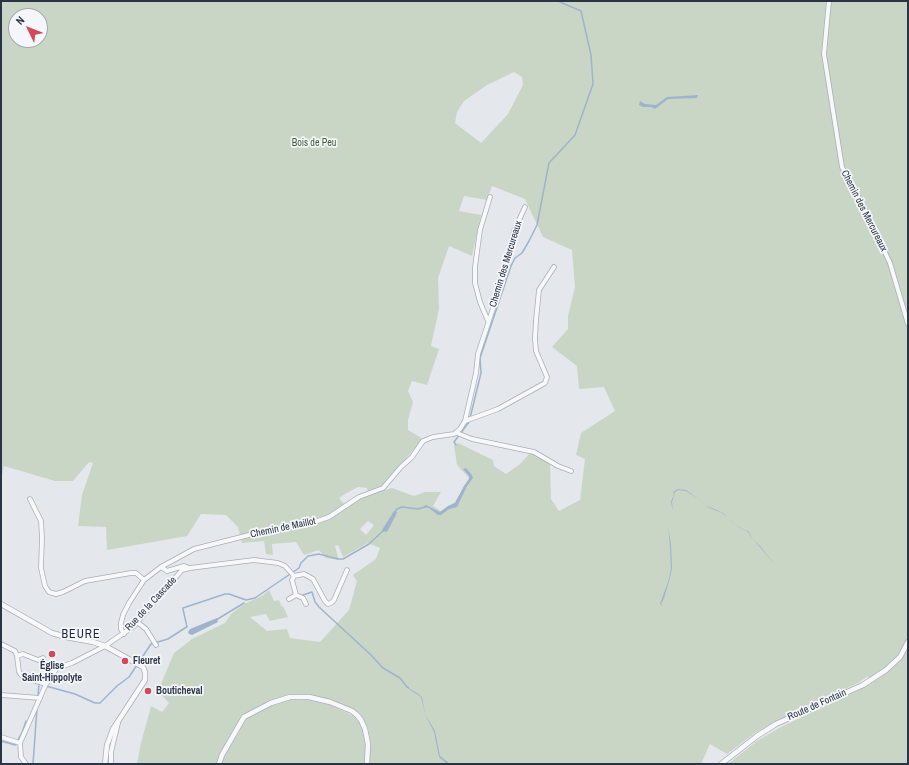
<!DOCTYPE html>
<html>
<head>
<meta charset="utf-8">
<style>
	body { margin:0 }
	#map { position:relative; width:909px; height:765px; overflow:hidden; background:#e4e7ec; font-family:"Archivo Narrow",sans-serif }
	canvas { display:block }
	.frame { position:absolute; inset:0; border:2px solid #2b3445; pointer-events:none }
	.north { position:absolute; left:8px; top:8px; width:40px; height:40px; box-sizing:border-box; background:#f4f6f9; border:1px solid #a4a8b1; border-radius:50%; rotate:313deg; font-size:11px; font-weight:700; line-height:16px; text-align:center; color:#2b3445 }
	.north::after { content:''; display:block; margin:auto; width:14px; height:18px; background:#d1495b; clip-path:polygon(50% 0,100% 100%,50% 72%,0 100%) }
</style>
</head>
<body>
<div id="map">
<canvas width="909" height="765"></canvas>
<div class="frame"></div>
<div class="north">N</div>
</div>
<script>
const g = document.querySelector('canvas').getContext('2d');
g.lineJoin = 'round';
function fillPath(path, color) { g.fillStyle = color; g.fill(path, 'evenodd'); }
const shape = rows => new Path2D(rows.map(r => 'M' + r).join(''));
function strokePath(path, color, width, dash) { g.strokeStyle = color; g.lineWidth = width; g.lineCap = dash ? 'butt' : 'round'; g.setLineDash(dash || []); g.stroke(path); }
function drawText(font, color, halo, rows, align = 'center') {
  g.font = font + ' "Archivo Narrow",sans-serif'; g.lineWidth = 3.5; g.setLineDash([]); g.textBaseline = 'middle'; g.strokeStyle = halo; g.fillStyle = color; for (const [text, x, y, turn = 0] of rows) {
    g.save(); g.translate(x, y); g.rotate((+turn || 0) * Math.PI / 180); g.textAlign = isNaN(turn) ? turn : align; if (halo) g.strokeText(text, 0, 0); g.fillText(text, 0, 0); g.restore();
  }
}
fillPath(shape([
	[1,1,908,1,908,764,728,764,757,741,779,728,871,684,868,676,858,683,776,721,755,733,727,754,710,744,701,764,369,764,371,744,368,728,363,718,359,713,353,709,309,695,290,694,270,701,243,715,220,755,217,764,137,764,141,743,151,706,162,712,169,703,158,691,174,653,192,639,225,623,231,614,244,604,262,596,269,590,274,601,279,600,282,607,283,606,288,617,270,621,266,614,250,617,267,631,287,629,290,638,320,642,349,610,357,581,353,575,376,559,380,548,368,543,343,557,338,545,335,546,339,560,326,558,319,550,304,555,296,542,272,544,273,555,266,554,264,541,242,543,238,527,226,515,201,514,187,536,107,550,106,527,78,526,82,495,93,463,89,462,73,481,55,481,4,466,1,480],
	[16,16,40,16,40,40,16,40],
	[514,72,522,77,523,85,508,114,481,143,455,123,457,112,464,101,487,85],
	[492,186,525,199,543,237,572,250,575,287,568,316,568,329,552,347,577,366,579,389,604,387,615,411,581,433,576,455,585,459,580,500,559,511,551,499,550,463,530,453,520,464,506,474,494,466,493,460,458,443,454,445,457,465,469,478,455,502,441,511,433,506,441,492,425,492,414,496,392,488,369,494,347,507,339,498,345,494,358,487,367,488,368,491,383,485,423,439,408,430,408,420,413,402,408,391,412,381,427,385,439,349,431,346,439,309,438,278,449,246,472,256,481,215,459,211,464,196,487,200],
	[368,521,374,525,366,535,360,529],
	[290,699,309,700,330,705,356,717,359,721,363,730,366,744,364,764,222,764,224,756,246,719,272,705]
]), '#c9d6c5');
fillPath(shape([
	[698,95,697,98,668,99,655,109,651,107,643,107,639,105,640,101,645,104,656,105,667,97],
	[466,468,472,475,473,478,467,486,457,507,449,509,441,515,438,515,429,508,424,507,424,506,426,505,440,512,448,506,455,503,464,486,469,479,469,476,463,469],
	[678,489,686,490,702,502,705,506,712,508,721,512,724,514,726,517,740,528,748,531,753,539,760,546,776,566,753,539,747,531,742,529,732,522,725,516,722,513,705,506,701,501,686,491,678,490,675,492,672,502,673,511,668,526,671,545,672,568,670,578,664,598,661,604,663,606,661,605,660,604,669,579,671,568,670,547,668,526,673,511,671,502,674,494,673,492],
	[394,511,397,512,396,515,387,532,382,531,382,530],
	[217,618,218,622,192,635,189,634,188,632,190,629],
	[408,686,410,689,417,693,422,697,425,714,435,731,440,756,450,764,447,764,439,757,434,732,425,714,421,697,406,687]
]), '#9fb4cc');
strokePath(shape([
	[470,418,481,373,480,358,511,266,515,258,522,253,529,241,537,225,549,163,575,135,593,84,591,55,581,11,560,2,559,1],
	[456,445,454,442,469,422],
	[395,512,397,509,402,507,418,509,425,507],
	[303,595,312,592,315,602,319,607,371,655,383,668,400,678,407,687],
	[216,620,244,603],
	[46,686,75,694,95,703,100,703,117,686,129,677,151,644,168,639,185,628,187,627,183,609,183,608,225,594,229,594,246,600,255,598,299,568,301,563,308,556,319,554,338,559,343,559,369,544,384,530],
	[38,696,39,684,41,684],
	[1,741,15,745,22,733,26,721],
	[33,764,37,708]
]), '#9fb4cc', 1.5);
const minor = shape([
	[829,1,824,54,842,167,864,208,890,263,908,324],
	[488,321,480,302,475,283,475,267,480,230,490,197],
	[465,421,498,409,545,383,547,377,536,351,535,339,536,320,539,290,554,267],
	[457,433,472,439,534,452,558,466,571,471],
	[30,499,41,521,42,538,41,568,45,586,49,592,56,594,63,592,85,581,131,573,136,573,144,580],
	[161,567,167,571,184,566,189,568],
	[294,576,292,580,296,595,303,598,306,604],
	[289,599,296,595],
	[137,622,146,629,156,645],
	[124,634,121,629,121,623,123,615,129,603,144,580,161,567,194,549,253,534,312,523,329,517,359,497,383,488,401,467,412,457,423,441,433,437,454,434,460,429,465,421,476,373,478,354,508,263,509,252,514,231,525,207],
	[1,644,15,651,17,656,19,672,23,677,46,684],
	[17,656,23,654,38,660,43,658],
	[1,695,40,698],
	[1,737,20,743],
	[26,764,21,757,20,743,46,684,57,668,72,663,105,646,134,626,182,570,190,568,254,560,278,563,285,566,294,576,304,574,313,579,325,601,328,604,331,603,334,600,347,570],
	[111,764,111,752,118,723]
]);
const tertiary = shape([
	[1,604,52,633,66,637,93,642,105,646,143,667,145,672,145,680,113,729,107,745,105,764],
	[219,764,222,755,244,717,271,703,290,697,309,697,330,702,352,711,357,715,361,720,365,729,368,744,367,764],
	[721,764,757,736,776,724,863,685,886,670,900,657,908,642]
]);
strokePath(minor, '#a9aeb7', 5.5);
strokePath(tertiary, '#a9aeb7', 6);
strokePath(minor, '#f7f8fa', 4);
strokePath(tertiary, '#f7f8fa', 4.5);
for (const [x, y, r, color] of [
	[52,654,4,"#d1495b"],
	[125,661,4,"#d1495b"],
	[148,691,4,"#d1495b"]
]) { const dot = new Path2D(); dot.arc(x, y, r, 0, 2 * Math.PI); g.fillStyle = color; g.fill(dot); strokePath(dot, '#f4f6f9', 1.5); }
drawText('10px', '#3f6138', '#f4f6f9', [
	["Bois de Peu",314,143]
]);
drawText('10px', '#2b3445', '#f4f6f9', [
	["Chemin des Mercureaux",864,211,63],
	["Chemin des Mercureaux",506,264,-73],
	["Chemin de Maillot",283,528,-12],
	["Rue de la Cascade",151,604,-47],
	["Route de Fontain",817,705,-24]
]);
drawText('bold 10px', '#2b3445', '#f4f6f9', [
	["Fleuret",133,661],
	["Église",52,666,"center"],
	["Saint-Hippolyte",52,678,"center"],
	["Bouticheval",156,691]
], 'left');
g.letterSpacing = '1px';
drawText('12px', '#1d2536', '#f4f6f9', [
	["BEURE",81,635]
]);
g.letterSpacing = '0px';
</script>
</body>
</html>
